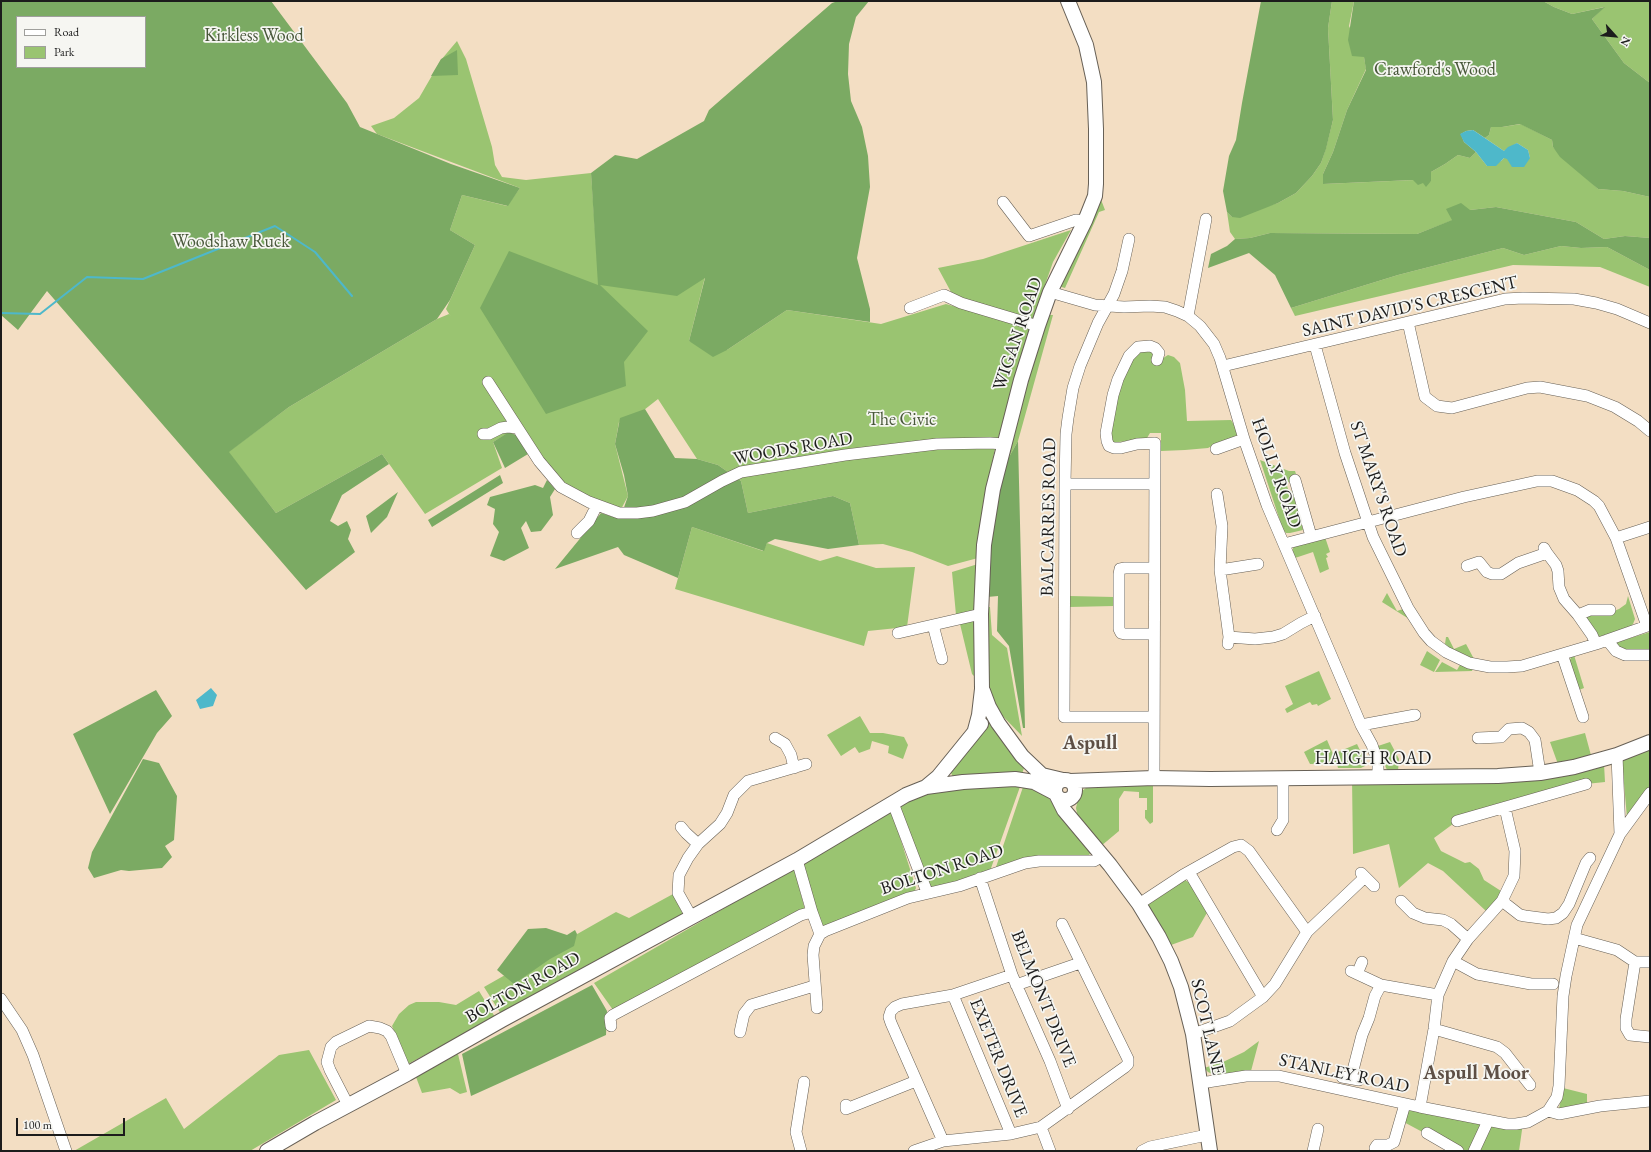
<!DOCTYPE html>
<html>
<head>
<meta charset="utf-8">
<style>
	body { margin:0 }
	#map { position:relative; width:1651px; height:1152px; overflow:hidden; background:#f3dec3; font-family:"EB Garamond",serif }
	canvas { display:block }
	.frame { position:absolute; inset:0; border:2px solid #1c1c1c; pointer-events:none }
	.legend { position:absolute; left:16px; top:16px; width:130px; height:52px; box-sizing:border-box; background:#f6f6f2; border:1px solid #9f9f9c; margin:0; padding:5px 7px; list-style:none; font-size:12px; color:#1c1c1c }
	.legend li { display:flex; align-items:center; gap:8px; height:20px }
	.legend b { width:20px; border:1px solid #9f9f9c }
	.north { position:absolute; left:1595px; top:16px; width:40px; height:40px; -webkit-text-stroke:3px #f6f6f2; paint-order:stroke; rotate:117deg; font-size:11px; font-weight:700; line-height:16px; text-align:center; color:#1c1c1c }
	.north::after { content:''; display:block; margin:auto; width:14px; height:18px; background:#1c1c1c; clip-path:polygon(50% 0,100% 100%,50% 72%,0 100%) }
	.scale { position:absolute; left:16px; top:1118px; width:109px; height:18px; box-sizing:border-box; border:2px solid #1c1c1c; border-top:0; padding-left:5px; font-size:12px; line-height:14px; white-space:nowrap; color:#1c1c1c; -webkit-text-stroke:3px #f6f6f2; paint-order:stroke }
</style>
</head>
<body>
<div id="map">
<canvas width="1651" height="1152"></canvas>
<div class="frame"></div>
<ul class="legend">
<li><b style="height:5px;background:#fff"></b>Road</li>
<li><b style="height:11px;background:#9ac471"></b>Park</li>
</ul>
<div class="north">N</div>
<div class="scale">100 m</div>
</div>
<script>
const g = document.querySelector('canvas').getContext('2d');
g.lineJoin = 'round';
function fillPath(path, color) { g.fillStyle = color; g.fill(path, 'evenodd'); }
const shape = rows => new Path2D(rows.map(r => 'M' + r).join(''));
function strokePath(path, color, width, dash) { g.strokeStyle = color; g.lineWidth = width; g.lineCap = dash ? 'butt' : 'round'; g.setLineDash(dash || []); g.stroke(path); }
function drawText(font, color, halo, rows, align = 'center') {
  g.font = font + ' "EB Garamond",serif'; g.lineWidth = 3.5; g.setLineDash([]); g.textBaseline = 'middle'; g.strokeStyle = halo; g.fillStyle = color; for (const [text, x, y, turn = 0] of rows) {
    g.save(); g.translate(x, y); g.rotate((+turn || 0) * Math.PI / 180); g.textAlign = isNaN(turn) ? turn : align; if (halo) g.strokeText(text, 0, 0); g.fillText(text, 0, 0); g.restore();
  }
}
fillPath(shape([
	[1332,1,1354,1,1349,26,1364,57,1366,69,1347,110,1333,152,1323,174,1323,184,1414,180,1423,183,1431,181,1431,172,1445,164,1458,155,1470,158,1476,152,1487,166,1501,161,1504,158,1530,158,1528,150,1517,143,1504,151,1485,138,1489,135,1491,127,1502,127,1521,124,1552,140,1553,147,1598,189,1623,191,1650,197,1650,238,1625,236,1604,239,1576,222,1496,207,1470,210,1453,220,1417,234,1270,233,1250,238,1235,239,1230,232,1227,212,1232,217,1278,203,1296,193,1312,176,1321,163,1326,148,1333,120,1328,28],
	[1543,1,1650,1,1650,83,1624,63,1592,19,1604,7,1572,14,1554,7],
	[457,41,466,59,492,147,495,165,502,177,526,180,591,173,599,285,705,277,689,341,727,350,787,310,881,324,946,304,1030,328,995,449,983,503,978,558,948,566,912,552,883,544,859,545,850,503,833,496,748,513,741,481,718,465,697,459,658,399,644,410,619,422,615,444,628,496,619,513,561,487,517,428,493,442,502,468,425,514,382,454,276,513,228,452,289,407,437,319,449,314,451,317,446,309,475,245,450,230,462,195,507,206,520,188,377,134,371,126,394,118,419,98,441,60],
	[1100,197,1105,210,1099,212,1065,288,1058,286],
	[1071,230,1053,262,1032,322,957,297,951,292,938,268,983,259],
	[1561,246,1581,248,1607,247,1650,270,1650,287,1600,267,1513,265,1295,316,1291,308,1398,275,1503,248,1524,255],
	[1045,315,1053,315,1018,441,1004,466],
	[1141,350,1150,351,1153,354,1152,362,1156,365,1160,360,1168,355,1174,357,1180,363,1185,390,1187,421,1231,420,1238,431,1238,434,1234,437,1219,442,1208,448,1185,450,1161,451,1161,433,1150,433,1147,438,1119,442,1114,443,1110,440,1120,385,1127,366],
	[1260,460,1289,471,1295,471,1297,477,1287,483,1287,486,1288,489,1294,493,1303,530,1290,533,1286,533,1283,530],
	[692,527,763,551,767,543,820,561,837,556,876,568,915,567,907,627,868,631,864,646,675,589],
	[1325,537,1330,552,1326,554,1328,557,1326,558,1329,569,1320,573,1313,552,1295,558,1292,552,1294,545],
	[978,564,976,610,956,615,952,572],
	[1387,593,1397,611,1403,609,1409,619,1382,602],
	[1069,596,1114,597,1114,606,1069,607],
	[1628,596,1635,619,1633,624,1628,629,1601,637,1595,635,1582,615,1606,614,1619,609,1626,604],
	[987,607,990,607,992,635,1007,648,1022,736,995,708,988,689],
	[976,618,976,678,972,674,960,624],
	[1650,632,1650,650,1626,650,1611,644],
	[1446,637,1448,637,1454,649,1466,644,1474,659,1450,648,1445,644],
	[1427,651,1440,660,1434,672,1420,665],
	[1574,655,1584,688,1579,690,1569,661,1572,656],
	[1442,662,1457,670,1461,663,1473,668,1472,671,1435,672],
	[1319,671,1331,699,1318,706,1317,704,1312,705,1310,702,1287,713,1285,709,1293,704,1285,686],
	[860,716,870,733,883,733,904,737,908,745,903,759,888,753,889,746,872,741,870,749,859,753,855,747,841,756,827,735],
	[986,721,989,721,1025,765,1022,774,953,777,949,769],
	[1585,733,1592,759,1559,767,1550,742],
	[1327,740,1333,754,1357,744,1366,763,1365,766,1361,768,1338,768,1337,764,1310,764,1304,752],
	[1390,742,1399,759,1398,771,1388,771,1386,768,1378,746],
	[1650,748,1650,789,1627,818,1622,760],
	[1604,764,1605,782,1586,784,1457,821,1434,838,1441,851,1465,863,1470,862,1479,869,1484,880,1501,891,1496,902,1486,911,1443,871,1428,863,1399,888,1389,844,1353,854,1352,778],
	[1021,784,990,871,954,884,926,887,898,803,926,792,953,788],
	[1024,784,1046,795,1092,850,1088,857,995,870],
	[1090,785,1153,785,1153,822,1150,824,1145,818,1145,810,1147,810,1147,798,1139,798,1139,792,1124,791,1119,799,1119,831,1101,846,1078,818,1076,808,1078,799,1082,791],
	[890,806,916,888,914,892,822,927,817,923,803,864],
	[794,868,805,910,613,1010,594,983],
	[1185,880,1190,883,1208,911,1193,937,1171,945,1149,908,1149,904],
	[673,894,684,916,558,981,501,1014,484,987,616,912,629,918],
	[479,991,495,1017,408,1064,392,1026,399,1014,409,1005,416,1002,439,1002,456,1005],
	[1259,1041,1251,1071,1216,1076,1208,1072,1204,1068,1223,1062,1244,1052],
	[309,1050,336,1100,250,1151,74,1151,166,1098,184,1129,279,1055],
	[458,1054,467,1092,460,1094,450,1088,422,1093,416,1077],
	[1563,1088,1587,1094,1587,1105,1559,1109],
	[1405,1104,1523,1123,1519,1151,1458,1151,1400,1120]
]), '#9ac471');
fillPath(shape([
	[1,1,271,1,347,103,360,127,451,164,520,188,508,206,462,195,450,230,475,245,450,300,437,319,289,407,229,452,276,513,382,454,389,464,342,495,330,521,338,526,347,521,351,530,348,539,355,552,306,590,47,291,18,330,1,315],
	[17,17,145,17,145,67,17,67],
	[838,1,869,1,856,17,849,44,848,74,851,101,862,127,868,156,870,187,857,258,870,309,870,322,787,310,727,350,713,357,689,341,705,278,677,296,600,285,648,331,624,362,626,386,546,414,480,308,509,251,598,285,591,173,615,155,637,159,704,121,709,110,832,3],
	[1261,1,1332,1,1328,28,1333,120,1326,149,1321,163,1312,176,1296,193,1278,203,1240,218,1232,217,1227,212,1223,191,1229,156,1236,140,1242,103],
	[1354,1,1543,1,1554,7,1572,14,1605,7,1592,19,1624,63,1650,83,1650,197,1623,191,1598,189,1560,157,1553,147,1552,140,1520,124,1502,127,1491,127,1489,135,1485,138,1473,130,1466,131,1461,134,1464,142,1476,152,1470,158,1458,155,1445,164,1431,172,1431,181,1426,187,1423,183,1418,185,1413,180,1323,184,1323,174,1333,152,1347,110,1366,70,1364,57,1352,56,1348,40],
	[457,50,458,75,431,76,441,59],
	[1461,203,1470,210,1496,207,1576,222,1604,239,1625,236,1650,238,1650,270,1607,247,1581,248,1561,246,1524,255,1503,248,1398,275,1291,308,1275,275,1249,253,1208,268,1211,254,1227,246,1235,239,1250,238,1270,233,1417,234,1452,220,1446,209],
	[645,409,675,458,697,459,718,465,741,481,748,513,833,496,850,503,859,545,828,549,775,539,767,543,764,551,692,527,678,578,624,555,618,547,555,569,601,513,620,519,628,496,624,475,615,444,620,418],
	[509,432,518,436,528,454,505,468,493,442],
	[1018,441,1025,728,1023,728,1009,646,997,631,998,596,987,597,990,538,1004,466],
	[500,475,503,483,432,527,428,520],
	[547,480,555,489,550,497,553,515,541,531,531,532,526,521,521,528,529,548,504,561,490,556,499,532,493,524,495,509,487,505,490,497,535,485,543,488],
	[398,492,387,517,371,533,366,516],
	[156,690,172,716,157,733,110,814,73,734],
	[143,759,159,763,177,796,174,840,165,846,172,857,162,868,129,871,121,870,94,878,88,868,92,852],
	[546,928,567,935,575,930,577,934,574,946,550,959,514,984,497,970,528,929],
	[592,985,607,1011,606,1035,471,1096,462,1054]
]), '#7baa63');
fillPath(shape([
	[1473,130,1504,151,1508,147,1517,143,1528,150,1530,158,1524,167,1512,167,1507,159,1504,158,1496,166,1487,166,1476,152,1464,142,1460,134,1466,131],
	[211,688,217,695,213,706,200,709,196,700]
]), '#4eb8ca');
strokePath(shape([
	[1,313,40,314,87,277,143,279,275,226,315,252,352,296]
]), '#4eb8ca', 2);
const minor = shape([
	[1003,202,1029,236,1076,220,1085,221],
	[1129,239,1122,271,1114,294,1098,323,1080,366,1073,388,1068,418,1066,434,1065,484,1064,717,1154,717],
	[1050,292,1095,305,1124,307,1150,306,1165,307,1177,311,1188,316,1200,326,1214,344,1220,358,1244,439,1267,505,1361,725,1372,745,1378,763,1378,777],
	[910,308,944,295,961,303,1038,326],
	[1188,316,1206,219],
	[1408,322,1425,397,1437,406,1452,408,1527,388,1540,387,1587,396,1615,407,1638,421,1650,431],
	[1315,345,1345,453,1373,537,1408,608,1424,633,1431,641,1446,652,1469,663,1490,667,1507,667,1522,666,1596,644,1650,625],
	[1223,366,1505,299,1523,298,1574,299,1596,303,1617,309,1650,323],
	[488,382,539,461,561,487,589,502,619,513,637,513,653,511,685,502,722,481,741,472,845,455,937,444,990,443,1004,444],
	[483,434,489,434,501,428,508,427,517,428],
	[1216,449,1244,439],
	[1295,480,1311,536],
	[1065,484,1154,484],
	[1217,494,1222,526,1220,570,1229,637,1228,644],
	[577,533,589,521,597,505],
	[1616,538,1650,527],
	[1284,544,1464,497,1537,481,1552,481,1577,490,1594,501,1599,506,1616,538,1647,626],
	[1547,553,1556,565,1558,571,1559,587,1564,599,1578,615,1592,635,1596,644],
	[1467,566,1479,562,1487,572,1492,574,1501,574,1518,563,1547,553,1544,548],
	[1154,568,1125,568,1120,569,1119,574,1119,629,1121,633,1126,634,1154,634],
	[1220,570,1258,564],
	[1578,615,1590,610,1610,610],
	[933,625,942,659],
	[898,633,981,614],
	[1229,637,1255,639,1273,637,1283,634,1301,623,1315,616],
	[1607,640,1616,651,1625,655,1650,655],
	[1562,654,1583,717],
	[1361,725,1415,715],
	[775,738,785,744,791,755,794,768],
	[1478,738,1501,737,1509,729,1522,728,1529,732,1535,740,1540,773],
	[1154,778,1155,443,1137,444,1121,448,1114,448,1109,446,1107,441,1106,433,1113,395,1118,379,1129,356,1138,347,1150,346,1155,348,1159,353,1157,360],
	[893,803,927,892],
	[1457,821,1586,784],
	[681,827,686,833,698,844],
	[1277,830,1283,820,1283,778],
	[1620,834,1650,793],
	[797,860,812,912],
	[1189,872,1263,997],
	[1361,873,1374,886],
	[980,878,1012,975,1050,1061,1068,1109],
	[1401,901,1413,913,1425,918,1443,920,1451,924,1468,939],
	[1502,901,1520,915,1525,916,1548,919,1556,918,1563,913,1569,904,1586,863,1590,858],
	[1139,904,1183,875,1233,847,1241,845,1249,851,1307,932],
	[692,918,678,893,679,875,688,858,698,844,720,824,727,813,734,795,748,781,806,764],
	[1574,938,1617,950,1635,962,1650,962],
	[1453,961,1477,974,1531,984,1553,984],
	[1635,962,1626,1019,1626,1028,1630,1035,1650,1037],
	[1351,971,1381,985,1438,995],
	[1357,974,1362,962],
	[1016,985,1080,963],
	[953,995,1011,1134],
	[1,999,22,1030,33,1055,66,1151],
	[817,1008,813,955,814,946,820,934],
	[611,1026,610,1018,613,1015,801,915,812,912,820,934,825,931,908,898,959,886,1025,863,1039,861,1094,861,1103,856],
	[1434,1029,1497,1047,1505,1053,1530,1085],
	[740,1032,744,1014,751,1005,814,986],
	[1193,1034,1230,1021,1263,997,1275,984,1307,932,1365,877],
	[1342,1077,1359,1080],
	[1351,1078,1362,1035,1369,1018,1375,996,1381,985],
	[1201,1083,1246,1076,1279,1076,1420,1107,1507,1124,1516,1124,1528,1122,1548,1111,1557,1097,1559,1086,1563,996,1566,976,1577,925,1620,834,1617,755],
	[348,1105,330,1070,327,1062,331,1047,336,1042,369,1026,380,1028,387,1031,391,1036,407,1074],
	[846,1105,846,1109,916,1081],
	[1420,1107,1434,1029,1438,995,1453,961,1468,939,1502,901,1514,876,1515,851,1505,808],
	[1548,1111,1559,1114,1600,1106,1650,1101],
	[1041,1127,1050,1151],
	[1427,1133,1458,1151],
	[943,1141,891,1023,889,1017,891,1011,895,1007,902,1004,953,995,1012,975],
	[1375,1148,1377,1145,1388,1145,1394,1142,1405,1104],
	[801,1151,796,1132,804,1082],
	[914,1151,943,1141,1011,1134,1041,1127,1125,1067,1128,1064,1128,1059,1062,924],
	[1142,1151,1150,1147,1207,1135],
	[1313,1151,1318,1129],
	[1474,1151,1488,1121]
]);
const major = shape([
	[983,691,989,707,998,723,1022,756,1042,775,1063,780],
	[975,730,979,715,982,689,981,614,984,545,993,489,1021,380,1038,326,1050,292,1085,221,1095,196,1096,184,1096,129,1094,82,1086,45,1068,1],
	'1055 790a10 10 0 1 1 20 0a10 10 0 1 1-20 0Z',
	[1070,781,1154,778,1210,779,1498,776,1540,773,1574,767,1617,755,1650,742],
	[926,787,938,777,981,724],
	[1057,796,1064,810,1110,865,1139,904,1159,937,1171,961,1181,987,1193,1034,1210,1151],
	[267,1151,315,1123,407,1074,502,1020,797,860,906,795,926,787,963,782,1015,779,1034,782,1055,793]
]);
strokePath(minor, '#676056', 12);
strokePath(major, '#676056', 16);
strokePath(minor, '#fff', 11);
strokePath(major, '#fff', 14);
drawText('18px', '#48573a', '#f6f6f2', [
	["Kirkless Wood",254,36],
	["Crawford's Wood",1435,70],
	["Woodshaw Ruck",231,242],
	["The Civic",902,420]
]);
drawText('18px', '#1c1c1c', '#f6f6f2', [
	["SAINT DAVID'S CRESCENT",1410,307,-13],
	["WIGAN ROAD",1018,334,-71],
	["WOODS ROAD",793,449,-10],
	["HOLLY ROAD",1276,473,70],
	["ST MARY'S ROAD",1378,489,71],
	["BALCARRES ROAD",1049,517,-89],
	["HAIGH ROAD",1373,759],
	["BOLTON ROAD",942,870,-18],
	["BOLTON ROAD",523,988,-29],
	["BELMONT DRIVE",1043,999,68],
	["SCOT LANE",1207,1027,77],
	["EXETER DRIVE",998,1058,68],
	["STANLEY ROAD",1344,1074,12]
]);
drawText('bold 20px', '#5d4f45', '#f6f6f2', [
	["Aspull",1090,744],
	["Aspull Moor",1476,1074]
]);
</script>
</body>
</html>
